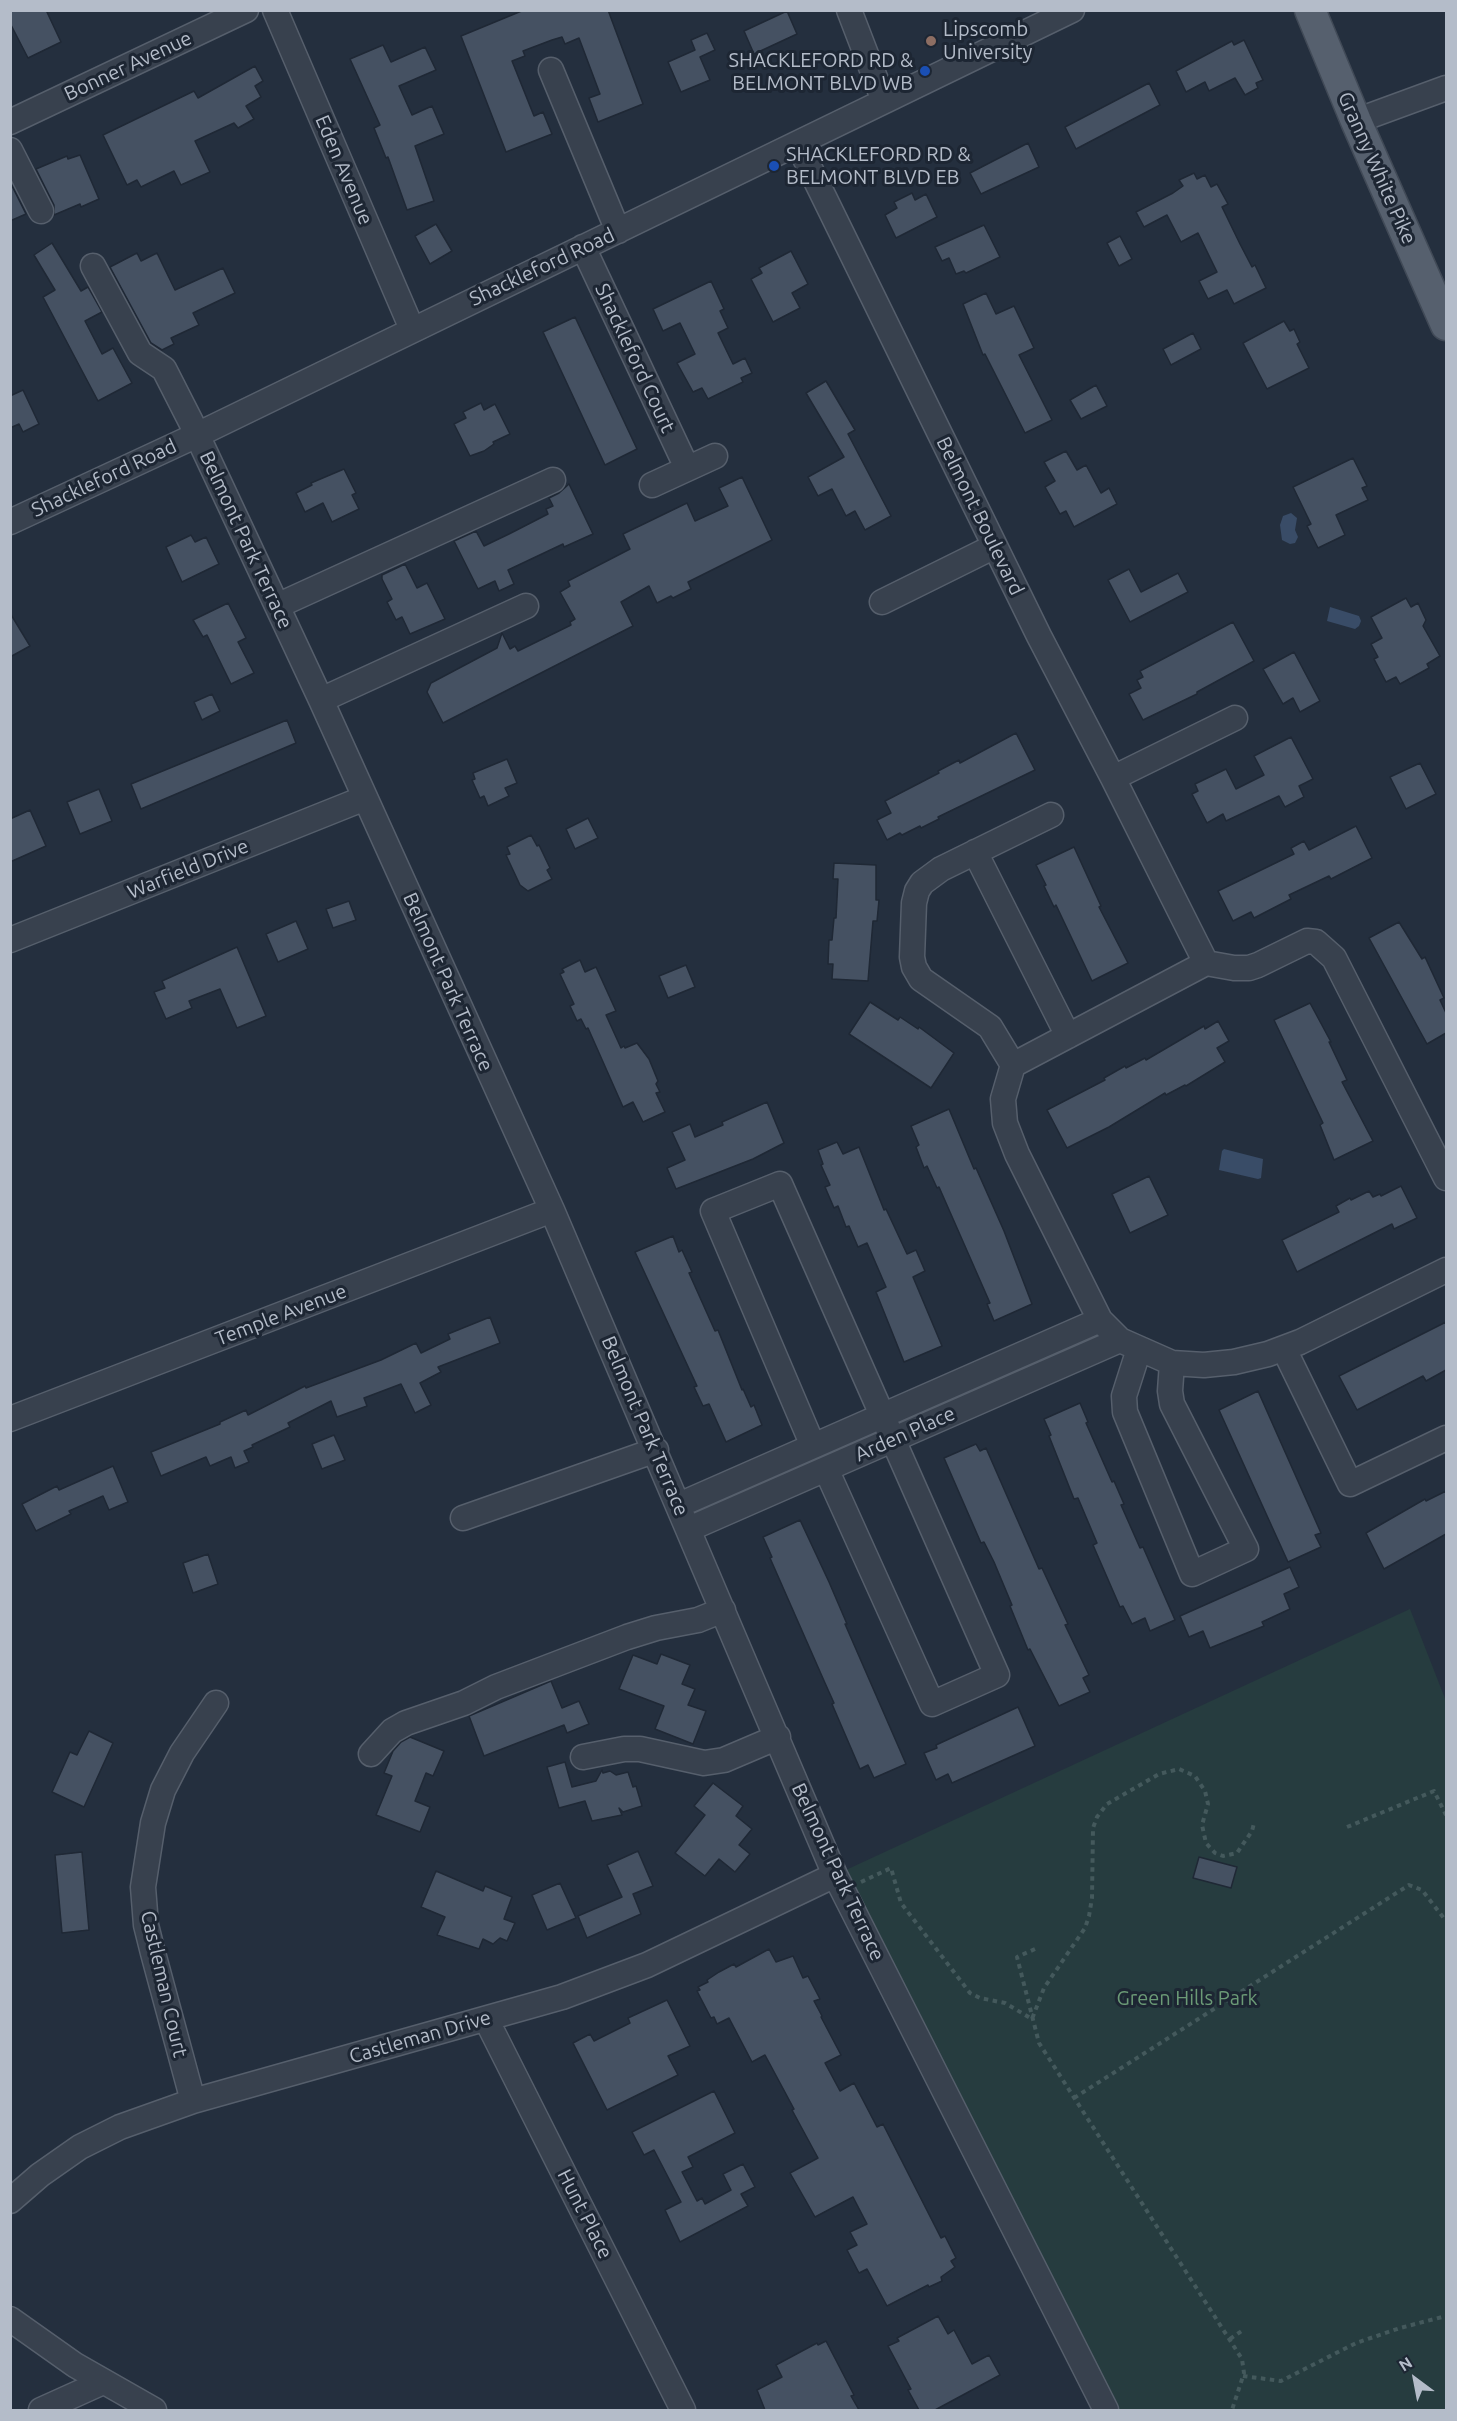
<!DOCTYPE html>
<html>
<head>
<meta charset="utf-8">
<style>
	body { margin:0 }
	#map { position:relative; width:1457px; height:2421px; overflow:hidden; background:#242f3e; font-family:Ubuntu,sans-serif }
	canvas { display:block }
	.frame { position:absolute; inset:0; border:12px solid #b4bcc9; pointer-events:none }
	.north { position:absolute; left:1385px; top:2349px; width:60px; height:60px; -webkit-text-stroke:4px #1d2633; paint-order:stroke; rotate:328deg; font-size:16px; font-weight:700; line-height:24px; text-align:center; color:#b4bcc9 }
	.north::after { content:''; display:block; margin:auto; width:21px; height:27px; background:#b4bcc9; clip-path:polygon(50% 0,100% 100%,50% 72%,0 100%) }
</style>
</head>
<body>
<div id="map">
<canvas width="1457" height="2421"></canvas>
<div class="frame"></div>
<div class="north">N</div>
</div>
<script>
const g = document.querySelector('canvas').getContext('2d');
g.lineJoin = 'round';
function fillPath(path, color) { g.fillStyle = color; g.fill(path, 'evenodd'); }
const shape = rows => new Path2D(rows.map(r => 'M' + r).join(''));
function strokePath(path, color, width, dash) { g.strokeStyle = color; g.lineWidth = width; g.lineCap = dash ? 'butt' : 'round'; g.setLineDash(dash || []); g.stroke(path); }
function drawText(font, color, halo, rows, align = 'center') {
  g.font = font + ' Ubuntu,sans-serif'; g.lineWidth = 6; g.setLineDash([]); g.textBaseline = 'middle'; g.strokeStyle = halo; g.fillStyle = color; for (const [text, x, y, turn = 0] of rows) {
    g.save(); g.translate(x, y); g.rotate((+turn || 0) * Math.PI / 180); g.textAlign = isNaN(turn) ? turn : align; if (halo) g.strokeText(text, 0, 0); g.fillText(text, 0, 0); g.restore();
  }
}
fillPath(shape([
	[1410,1609,1446,1701,1446,2410,1106,2410,835,1875]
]), '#263c3f');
fillPath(shape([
	[1291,513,1297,518,1295,530,1298,537,1295,543,1290,544,1282,540,1280,525,1283,516],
	[1330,607,1359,616,1361,621,1359,626,1355,629,1327,621],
	[1224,1149,1263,1159,1261,1178,1258,1179,1219,1170,1222,1151]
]), '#394c67');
const building = shape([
	[10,10,46,10,61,42,28,58,10,23,10,10],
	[524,10,608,10,643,104,598,122,589,98,600,94,579,38,565,44,562,37,552,40,523,51,525,56,512,61,534,116,543,112,552,134,506,152,461,36,524,10],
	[787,11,797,34,754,54,744,31,787,11],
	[707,33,715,50,700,57,710,80,681,92,668,62,695,50,691,40,707,33],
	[1244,40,1263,80,1256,83,1258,88,1245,95,1235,78,1209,91,1205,82,1186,92,1176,71,1232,41,1234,45,1244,40],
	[383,45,391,62,425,47,436,70,399,86,412,115,432,106,444,134,415,146,434,201,407,210,388,157,386,158,374,128,380,125,350,59,383,45],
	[255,66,263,81,255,86,261,97,246,106,254,119,238,128,234,123,195,141,210,172,181,185,174,171,141,187,137,180,127,185,103,135,194,91,198,98,255,66],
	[1149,83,1160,105,1076,149,1065,127,1149,83],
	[1028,143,1039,167,981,194,970,173,1028,143],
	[80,155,99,199,81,207,80,204,54,215,54,205,36,169,67,156,68,159,80,155],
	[1194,173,1197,179,1205,175,1211,187,1217,184,1228,204,1222,207,1240,244,1252,267,1255,265,1266,288,1234,304,1227,290,1208,299,1199,281,1217,272,1198,233,1181,242,1167,215,1144,227,1136,212,1173,193,1183,186,1179,180,1194,173],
	[10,182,26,214,10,221,10,182],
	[912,193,915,200,926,194,937,217,896,238,885,215,897,208,894,202,912,193],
	[436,224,452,251,430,264,415,236,436,224],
	[984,225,1000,257,966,273,964,271,956,274,949,258,942,261,935,247,984,225],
	[1120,236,1132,259,1119,266,1107,243,1120,236],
	[52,243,81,291,88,287,102,312,85,321,102,354,113,348,132,383,98,401,43,297,55,290,34,255,52,243],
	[791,251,808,284,792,293,800,308,773,322,751,279,762,273,759,268,791,251],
	[137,253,141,261,157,253,175,290,223,268,235,293,193,313,199,325,171,338,174,344,162,350,151,343,110,267,137,253],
	[711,281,724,309,720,311,728,328,718,333,733,364,745,358,752,373,741,378,743,382,708,399,702,388,693,392,677,363,695,354,680,323,663,331,653,309,711,281],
	[986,293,996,314,1014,306,1034,348,1019,355,1052,420,1025,433,985,354,983,355,963,304,986,293],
	[575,317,637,449,605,465,543,332,575,317],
	[1284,321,1290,331,1294,329,1300,342,1297,344,1309,368,1267,389,1243,343,1284,321],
	[1193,333,1201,349,1171,365,1163,349,1193,333],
	[826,381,855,430,848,434,891,516,865,530,855,511,846,516,832,489,818,496,808,477,844,457,806,393,826,381],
	[1096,385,1107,406,1081,419,1070,400,1096,385],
	[23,390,39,424,23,432,19,424,10,428,10,396,23,390],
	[481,403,484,410,495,404,510,434,493,442,494,444,484,451,470,456,454,424,466,418,463,412,481,403],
	[1066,451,1077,470,1086,465,1101,493,1109,488,1117,504,1074,527,1066,511,1060,514,1045,487,1055,481,1044,462,1066,451],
	[1353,458,1367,486,1362,488,1368,500,1336,515,1345,535,1318,548,1307,526,1311,524,1293,487,1353,458],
	[344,469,356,493,352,495,359,509,332,522,323,503,305,512,296,493,312,485,311,483,344,469],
	[742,477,772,540,688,582,691,589,673,598,671,596,657,603,649,586,621,602,633,626,443,723,427,692,431,683,497,648,502,633,510,649,515,646,518,651,571,625,570,622,575,619,560,592,570,586,568,581,630,549,623,534,687,503,695,521,728,506,719,488,742,477],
	[569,484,593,534,564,547,563,544,508,570,514,584,499,591,495,581,478,589,454,541,476,531,484,546,509,534,548,514,546,509,553,506,549,498,559,493,569,484],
	[191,535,195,542,206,537,219,564,182,582,166,547,191,535],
	[405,564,417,588,427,583,445,619,410,634,402,617,396,620,387,602,392,599,382,579,382,575,405,564],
	[1129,569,1141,592,1178,573,1188,592,1130,622,1108,580,1129,569],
	[1406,598,1411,607,1418,603,1426,620,1423,626,1440,656,1427,664,1429,668,1400,684,1396,677,1386,682,1374,659,1378,657,1371,644,1382,638,1371,617,1406,598],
	[228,603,246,638,238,642,254,673,231,684,207,635,203,637,193,620,228,603],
	[10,613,30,646,10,657,10,613],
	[1233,622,1254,661,1197,692,1197,694,1143,720,1129,694,1141,688,1137,680,1143,677,1140,671,1233,622],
	[1294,652,1320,701,1300,712,1293,698,1283,704,1263,669,1294,652],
	[212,694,220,711,202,720,194,702,212,694],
	[287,720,296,743,141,809,131,784,287,720],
	[1016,733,1035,770,938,817,939,819,921,828,920,826,902,835,900,833,887,840,877,820,891,813,885,801,939,773,938,771,959,760,960,763,1016,733],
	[1291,737,1313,779,1299,786,1304,797,1285,807,1279,796,1226,821,1223,814,1207,823,1192,794,1198,791,1195,784,1226,769,1236,789,1264,775,1254,756,1291,737],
	[507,759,517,783,505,788,509,796,488,806,484,796,480,798,472,780,475,779,473,773,507,759],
	[1420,763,1436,794,1406,809,1390,777,1420,763],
	[99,789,112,821,80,834,67,802,99,789],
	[30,810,46,846,10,862,10,819,30,810],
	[588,818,598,838,575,849,566,829,588,818],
	[1356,826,1372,858,1331,879,1329,876,1289,895,1291,899,1254,918,1251,912,1233,921,1218,891,1294,854,1291,848,1304,841,1309,850,1356,826],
	[531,835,537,846,539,845,550,868,547,870,552,879,528,891,520,885,506,855,510,854,507,847,531,835],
	[1074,847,1101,906,1099,907,1128,963,1092,981,1056,905,1054,907,1044,886,1046,885,1036,865,1074,847],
	[834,863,876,865,876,900,879,900,877,921,873,921,868,981,832,979,833,964,828,964,829,940,832,940,834,918,836,918,838,879,833,879,834,863],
	[349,901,356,920,333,928,326,909,349,901],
	[296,921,308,949,278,962,266,934,296,921],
	[1399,922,1422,959,1425,957,1444,998,1440,1000,1446,1013,1446,1033,1427,1044,1369,938,1399,922],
	[237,947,266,1016,237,1028,220,989,189,1001,192,1008,166,1019,154,992,165,988,162,981,237,947],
	[580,960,585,972,596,967,616,1011,606,1015,621,1048,624,1046,625,1048,637,1043,649,1059,658,1081,656,1084,660,1092,656,1093,665,1112,643,1122,633,1102,623,1107,588,1028,586,1029,581,1019,577,1021,570,1006,574,1004,560,974,564,972,562,969,580,960],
	[686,965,695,987,668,998,659,976,686,965],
	[870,1002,898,1020,900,1017,918,1029,919,1027,954,1053,931,1088,849,1034,870,1002],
	[1310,1003,1331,1042,1329,1042,1347,1080,1342,1082,1373,1141,1334,1160,1320,1125,1323,1123,1274,1020,1310,1003],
	[1218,1021,1229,1041,1217,1048,1225,1062,1186,1086,1185,1085,1166,1095,1165,1093,1109,1127,1067,1148,1047,1110,1105,1080,1104,1078,1125,1066,1126,1068,1145,1058,1146,1060,1204,1026,1205,1029,1218,1021],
	[767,1102,784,1143,753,1159,676,1189,667,1168,685,1160,672,1132,690,1124,695,1137,723,1125,722,1122,767,1102],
	[949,1109,974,1169,976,1168,1004,1231,1032,1304,994,1321,987,1304,990,1303,939,1187,937,1188,927,1166,924,1168,916,1147,919,1145,911,1126,949,1109],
	[837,1142,843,1154,859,1147,884,1210,886,1209,907,1254,916,1250,925,1271,913,1277,942,1346,904,1362,876,1292,886,1287,867,1243,858,1247,849,1226,846,1227,838,1206,834,1208,825,1187,830,1185,821,1165,823,1164,818,1150,837,1142],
	[1149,1176,1168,1215,1130,1233,1112,1194,1149,1176],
	[1401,1186,1417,1218,1394,1229,1392,1224,1297,1272,1282,1240,1339,1212,1336,1206,1350,1198,1351,1200,1369,1191,1373,1197,1380,1194,1381,1196,1401,1186],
	[673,1236,679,1252,682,1250,692,1272,689,1273,715,1331,718,1330,742,1390,743,1389,751,1407,754,1405,762,1425,726,1442,709,1404,703,1406,694,1387,697,1386,635,1252,673,1236],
	[490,1317,500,1343,438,1367,441,1372,420,1383,431,1405,415,1413,401,1384,364,1398,367,1406,337,1417,331,1401,288,1423,290,1427,252,1445,253,1447,244,1451,249,1462,235,1468,231,1457,210,1466,206,1457,161,1476,151,1452,220,1424,220,1422,246,1410,248,1415,305,1386,306,1388,381,1360,416,1343,421,1353,450,1339,448,1334,490,1317],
	[1446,1322,1446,1370,1426,1381,1423,1376,1357,1410,1339,1376,1446,1322],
	[1258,1391,1321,1533,1315,1535,1321,1547,1288,1562,1219,1410,1258,1391],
	[1080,1403,1088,1422,1086,1423,1112,1482,1114,1481,1124,1504,1121,1505,1140,1548,1143,1547,1175,1620,1150,1631,1145,1618,1132,1624,1123,1606,1120,1607,1093,1545,1097,1543,1078,1498,1074,1499,1049,1436,1051,1435,1044,1419,1080,1403],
	[334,1435,345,1460,322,1469,312,1444,334,1435],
	[976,1444,980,1451,986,1448,1039,1569,1042,1568,1061,1609,1068,1624,1065,1625,1089,1675,1083,1678,1090,1692,1059,1706,1030,1649,1028,1650,1010,1606,1012,1605,994,1562,984,1542,981,1543,944,1458,976,1444],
	[113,1466,128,1502,109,1510,103,1496,69,1511,71,1514,36,1531,22,1504,57,1486,59,1490,113,1466],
	[1446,1491,1446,1534,1384,1569,1366,1533,1425,1499,1426,1501,1446,1491],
	[800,1520,829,1582,847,1624,845,1624,906,1764,874,1778,868,1765,860,1769,832,1704,834,1703,825,1683,770,1558,772,1557,763,1537,800,1520],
	[208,1554,218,1584,193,1593,183,1563,208,1554],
	[1290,1567,1299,1587,1284,1594,1290,1609,1262,1622,1264,1626,1210,1648,1203,1631,1189,1637,1180,1616,1290,1567],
	[661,1654,690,1665,682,1684,695,1689,688,1705,706,1711,693,1744,655,1729,664,1706,619,1689,633,1655,657,1664,661,1654],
	[551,1681,562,1708,579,1701,589,1724,567,1733,564,1725,484,1756,469,1716,551,1681],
	[1018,1707,1035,1746,952,1783,948,1774,936,1780,924,1753,937,1748,936,1745,1018,1707],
	[89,1731,113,1743,84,1807,52,1792,70,1752,77,1755,89,1731],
	[410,1737,444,1751,433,1776,426,1773,415,1801,430,1807,420,1832,376,1815,392,1776,384,1773,393,1751,401,1742,410,1737],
	[565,1762,572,1787,596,1781,602,1770,603,1773,610,1771,616,1775,628,1772,633,1787,636,1786,642,1806,623,1812,619,1808,622,1815,592,1821,585,1801,559,1808,547,1767,565,1762],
	[713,1783,743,1806,736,1816,752,1829,739,1845,750,1854,735,1872,719,1859,705,1876,675,1853,705,1815,694,1806,713,1783],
	[638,1851,653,1886,633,1894,641,1914,587,1938,578,1916,622,1897,607,1865,638,1851],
	[82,1852,89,1930,62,1933,55,1855,82,1852],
	[1199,1857,1237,1867,1231,1888,1193,1878,1199,1857],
	[436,1871,483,1891,485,1886,512,1897,504,1919,515,1923,507,1941,500,1938,493,1944,483,1939,479,1949,437,1935,445,1917,421,1907,436,1871],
	[560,1883,576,1918,547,1930,532,1895,560,1883],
	[769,1949,776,1962,793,1956,803,1978,808,1976,820,1999,814,2001,822,2016,821,2017,841,2055,825,2063,840,2091,854,2083,877,2127,883,2124,941,2238,945,2236,956,2258,951,2261,955,2267,941,2277,942,2281,929,2287,928,2285,887,2306,867,2269,859,2273,847,2250,857,2245,850,2232,867,2224,853,2197,815,2217,790,2173,818,2158,792,2110,794,2109,765,2055,752,2062,729,2018,717,2024,714,2017,711,2018,697,1991,700,1990,698,1987,708,1982,707,1980,719,1972,734,1964,736,1967,769,1949],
	[667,2000,690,2046,668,2056,678,2075,607,2110,573,2043,590,2034,594,2041,630,2023,628,2018,667,2000],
	[714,2091,735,2133,688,2157,693,2167,682,2172,697,2201,702,2198,705,2204,731,2190,723,2174,743,2164,755,2187,741,2194,748,2206,680,2242,665,2210,681,2202,654,2150,644,2155,632,2132,714,2091],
	[938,2316,948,2334,954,2330,972,2364,989,2355,1000,2375,935,2410,919,2410,908,2390,911,2389,888,2346,899,2341,897,2338,938,2316],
	[826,2341,854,2395,851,2396,859,2410,765,2410,757,2390,782,2377,776,2365,817,2343,818,2345,826,2341]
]);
fillPath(building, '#455162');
strokePath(building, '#1f2835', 1.5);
const minor = shape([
	[275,10,412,329],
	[849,10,884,101],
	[551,70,618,231],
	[1356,121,1446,88],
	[10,122,246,10],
	[798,144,1039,636,1113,778,1206,963],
	[10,150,41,211],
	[583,247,687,468],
	[93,266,140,353,164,369,191,422,321,700,552,1210,835,1875,1106,2410],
	[652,485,715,456],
	[10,522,197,435,1072,10],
	[882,602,995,546],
	[277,606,553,480],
	[321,700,526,606],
	[1113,778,1235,718],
	[1051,815,941,869,922,883,917,891,914,903,912,957,914,967,921,979,990,1027,1013,1065,1003,1099,1005,1123,1017,1154,1100,1320,1120,1340,1172,1363,1204,1365,1234,1362,1268,1354,1300,1342,1446,1270],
	[975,852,1068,1036],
	[10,940,365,798],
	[1013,1065,1206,963,1234,968,1249,968,1258,965,1307,941,1316,942,1334,958,1446,1178],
	[1139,1349,1124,1396,1125,1412,1192,1574,1246,1549,1172,1404,1170,1391,1172,1363],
	[1284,1349,1350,1484,1446,1438],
	[10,1419,552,1210],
	[813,1446,713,1211,780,1184,997,1675,932,1704,826,1469],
	[679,1505,1100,1320],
	[463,1518,656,1450],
	[689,1529,1120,1340],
	[371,1754,392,1731,406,1723,464,1703,496,1687,627,1637,656,1628,698,1620,723,1610],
	[583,1757,624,1749,640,1749,704,1763,724,1760,778,1737],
	[486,2019,683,2410],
	[193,2101,153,1953,146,1925,143,1887,153,1823,163,1790,182,1753,216,1703],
	[10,2201,40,2175,80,2147,120,2127,193,2101,562,1997,647,1965,835,1875],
	[10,2319,75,2365,154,2410],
	[41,2410,103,2382]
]);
const major = shape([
	[1310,10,1356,121,1446,325]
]);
strokePath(minor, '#565f6c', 27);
strokePath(major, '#414a57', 33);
strokePath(shape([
	[1347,1827,1434,1791,1446,1815],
	[861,1882,891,1868,901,1903,970,1993,980,1998,1005,2003,1032,2019,1044,1988,1085,1928,1089,1916,1092,1898,1093,1828,1097,1817,1107,1804,1159,1774,1179,1769,1195,1776,1205,1791,1208,1804,1202,1825,1206,1843,1215,1853,1223,1856,1237,1853,1252,1831,1254,1823],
	[1035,1949,1017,1957,1039,2043,1242,2359,1244,2373,1232,2410],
	[1074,2098,1409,1885,1422,1890,1446,1921],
	[1230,2339,1243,2330],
	[1243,2376,1281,2381,1356,2343,1400,2328,1446,2316]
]), '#44595c', 4, [4.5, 4.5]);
strokePath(minor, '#38414e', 24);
strokePath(major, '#56606e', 30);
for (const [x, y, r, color] of [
	[931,41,6,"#8d6e63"],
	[925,71,6,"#1a4fb4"],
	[774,166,6,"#1a4fb4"]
]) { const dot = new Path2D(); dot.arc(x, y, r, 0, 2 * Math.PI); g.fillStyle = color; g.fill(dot); strokePath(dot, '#1d2633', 2); }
drawText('20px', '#b4bcc9', '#1d2633', [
	["Lipscomb",943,29],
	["University",943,52],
	["SHACKLEFORD RD &",913,60,"right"],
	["BELMONT BLVD WB",913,83,"right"],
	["SHACKLEFORD RD &",786,154],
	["BELMONT BLVD EB",786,177]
], 'left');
drawText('20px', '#b4bcc9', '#1d2633', [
	["Bonner Avenue",128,66,-25],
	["Granny White Pike",1377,168,66],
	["Eden Avenue",344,170,67],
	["Shackleford Road",542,267,-25],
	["Shackleford Court",635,358,65],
	["Shackleford Road",104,478,-25],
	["Belmont Boulevard",980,516,64],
	["Belmont Park Terrace",246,540,65],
	["Warfield Drive",188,869,-22],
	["Belmont Park Terrace",448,982,66],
	["Temple Avenue",281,1315,-21],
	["Belmont Park Terrace",645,1426,67],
	["Arden Place",905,1434,-24],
	["Belmont Park Terrace",838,1872,65],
	["Castleman Court",164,1984,77],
	["Castleman Drive",420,2037,-16],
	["Hunt Place",585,2214,63]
]);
drawText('20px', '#6b9a76', '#1d2633', [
	["Green Hills Park",1187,1998]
]);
</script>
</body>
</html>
